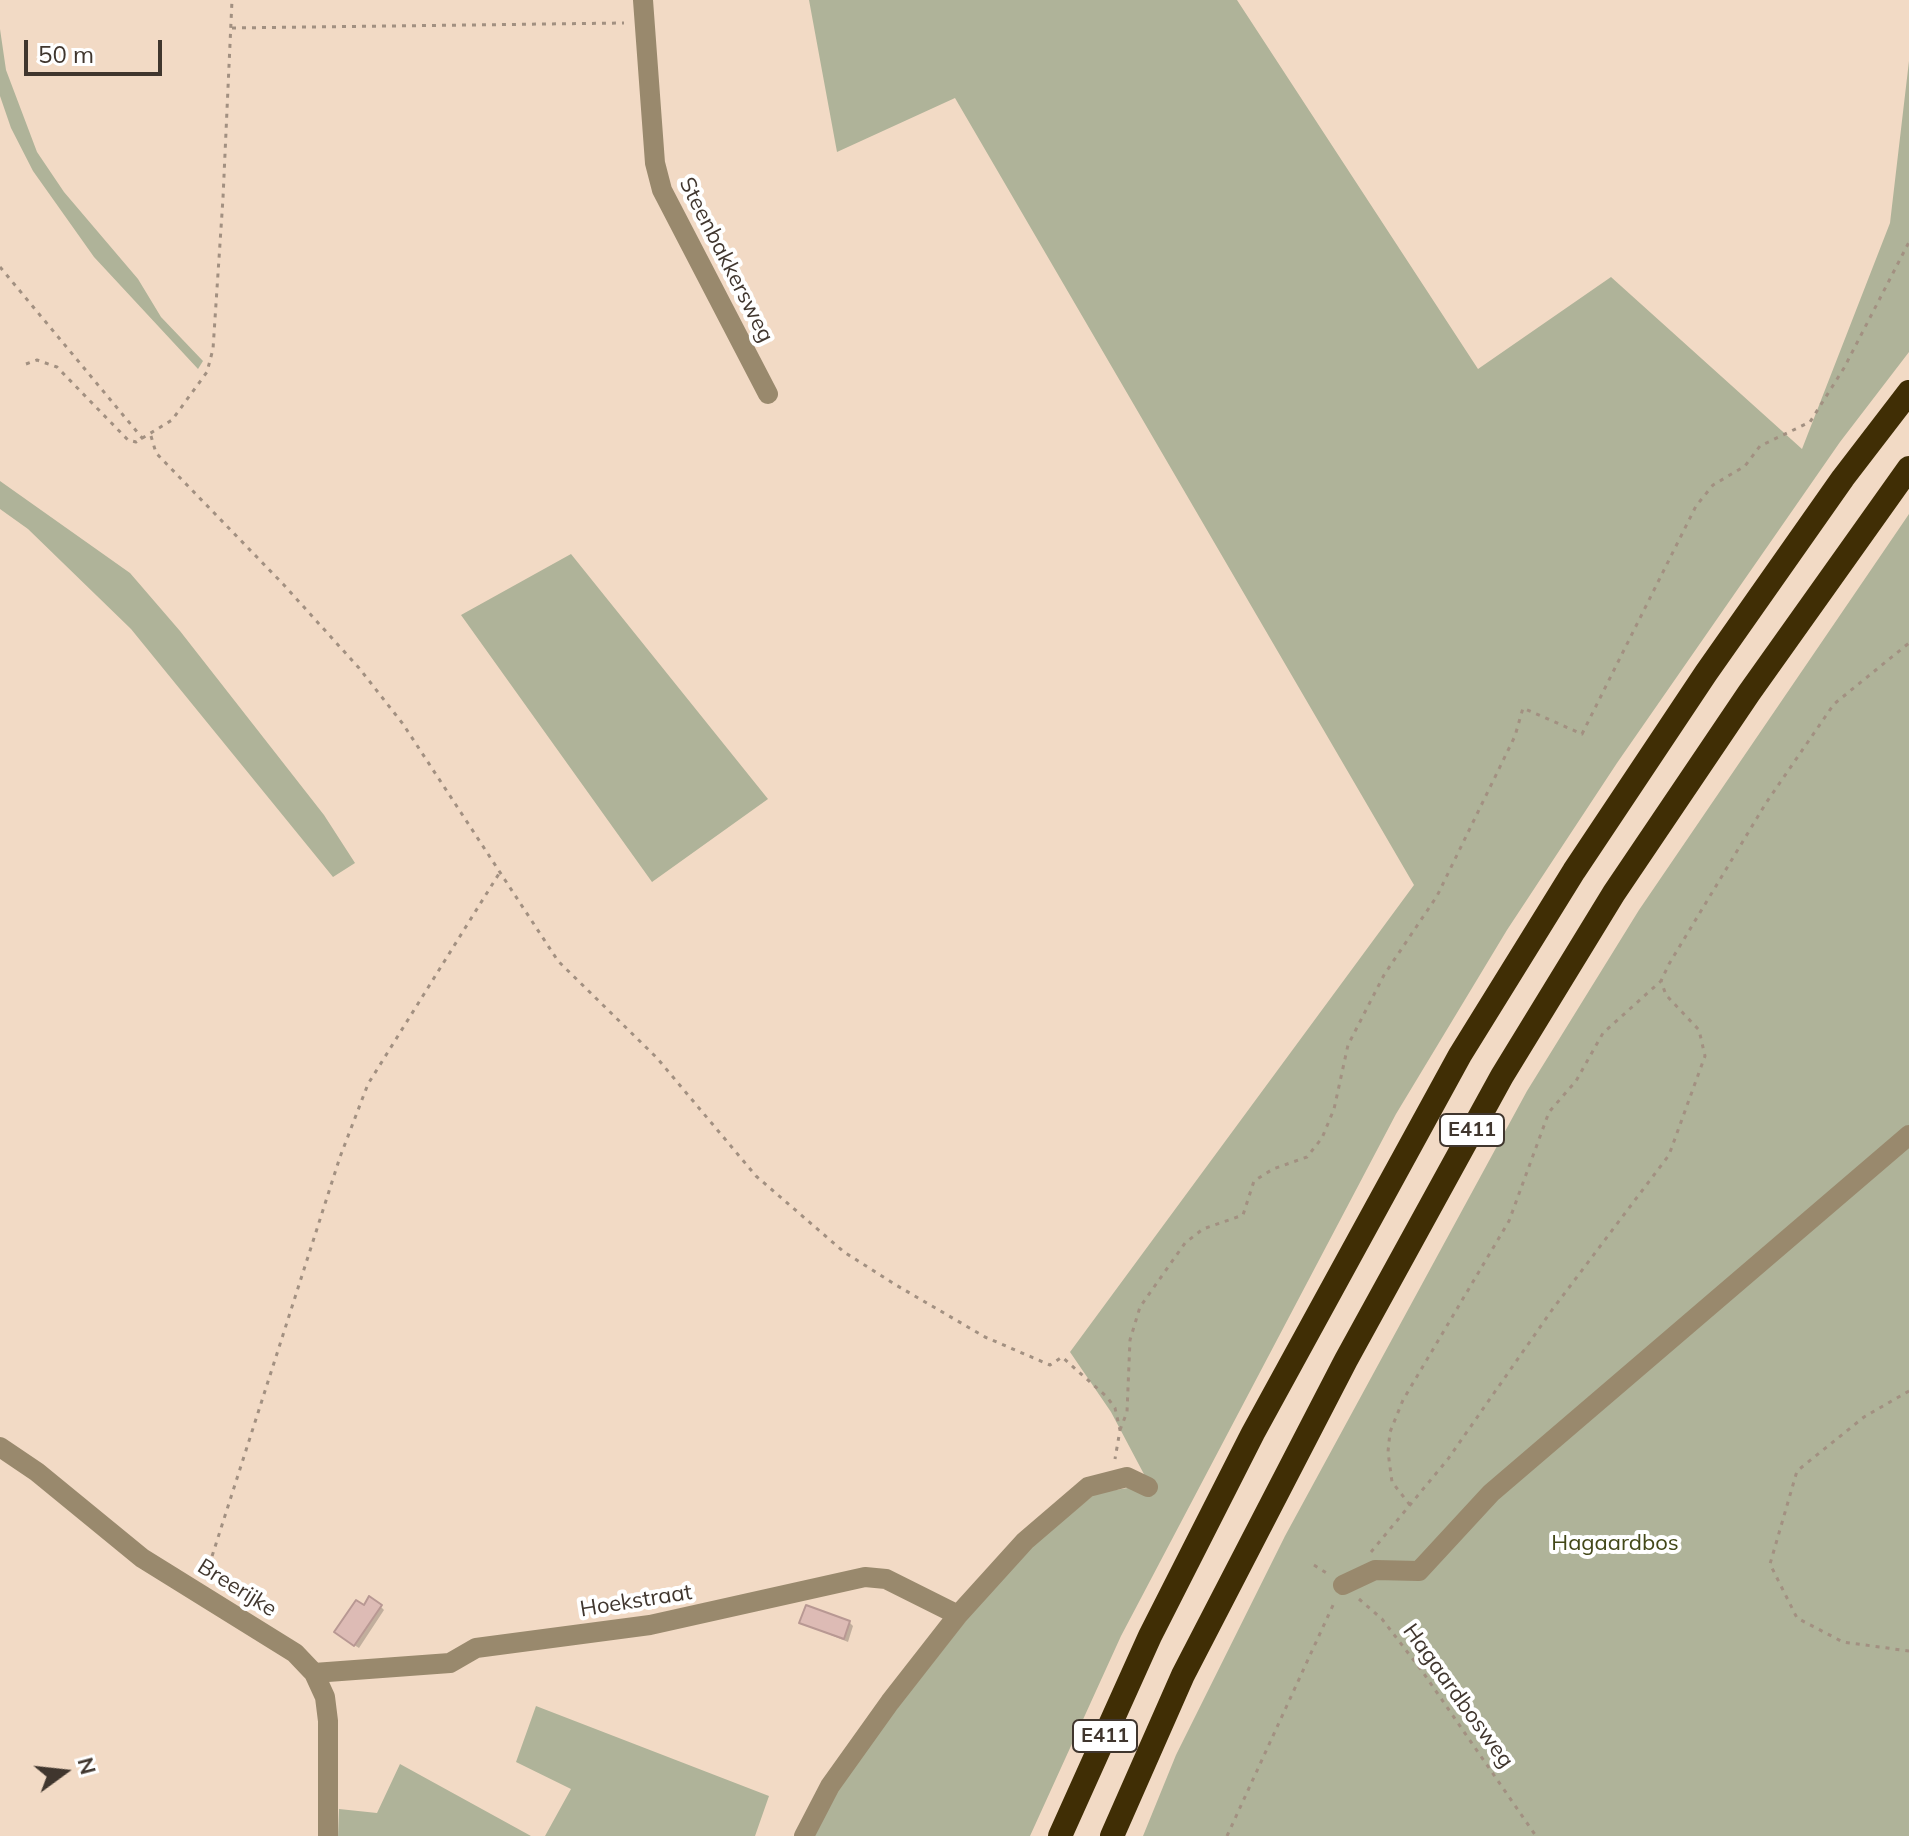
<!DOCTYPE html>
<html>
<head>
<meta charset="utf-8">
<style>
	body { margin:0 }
	#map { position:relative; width:1909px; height:1836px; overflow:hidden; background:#f2dac5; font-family:Mulish,sans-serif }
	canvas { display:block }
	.north { position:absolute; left:24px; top:1732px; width:80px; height:80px; -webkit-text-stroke:6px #fff; paint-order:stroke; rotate:75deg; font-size:22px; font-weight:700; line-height:32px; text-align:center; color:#40362e }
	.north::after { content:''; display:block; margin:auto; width:28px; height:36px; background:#40362e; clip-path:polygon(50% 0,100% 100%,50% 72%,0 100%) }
	.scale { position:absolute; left:24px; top:40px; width:138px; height:36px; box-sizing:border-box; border:4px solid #40362e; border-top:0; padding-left:10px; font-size:24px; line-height:28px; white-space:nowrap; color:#40362e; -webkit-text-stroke:6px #fff; paint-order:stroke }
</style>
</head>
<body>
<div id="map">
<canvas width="1909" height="1836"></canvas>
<div class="north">N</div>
<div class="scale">50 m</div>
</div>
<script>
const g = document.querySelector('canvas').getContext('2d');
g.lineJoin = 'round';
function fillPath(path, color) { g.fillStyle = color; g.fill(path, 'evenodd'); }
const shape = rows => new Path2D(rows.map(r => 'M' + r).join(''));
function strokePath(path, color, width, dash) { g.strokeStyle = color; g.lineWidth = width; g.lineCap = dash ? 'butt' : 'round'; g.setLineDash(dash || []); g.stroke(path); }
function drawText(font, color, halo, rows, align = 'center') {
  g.font = font + ' Mulish,sans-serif'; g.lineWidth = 8; g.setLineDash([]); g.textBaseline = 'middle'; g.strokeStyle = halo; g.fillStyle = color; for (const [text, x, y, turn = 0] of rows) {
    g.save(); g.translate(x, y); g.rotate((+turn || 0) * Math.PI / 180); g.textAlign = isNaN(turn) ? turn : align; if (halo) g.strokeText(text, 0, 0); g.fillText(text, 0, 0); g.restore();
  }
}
fillPath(shape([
	[809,0,1237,0,1478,369,1611,277,1802,449,1890,223,1909,61,1909,352,1840,442,1617,763,1507,930,1396,1114,1121,1636,1030,1836,810,1836,837,1785,1010,1564,1096,1493,1134,1487,1146,1478,1111,1412,1070,1352,1414,885,955,98,837,152],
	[0,29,6,70,37,152,64,192,138,279,161,317,203,361,198,369,94,257,33,171,11,128,0,96],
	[0,481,130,573,180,631,324,815,355,863,333,877,131,629,28,529,0,509],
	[1909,514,1909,1836,1143,1836,1176,1755,1285,1536,1527,1091,1639,910],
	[571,554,768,799,652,882,461,615],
	[536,1706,769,1796,755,1836,545,1836,571,1789,516,1762],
	[400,1764,531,1836,338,1836,339,1809,377,1813]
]), '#afb399');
fillPath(shape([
	[380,1606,384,1610,359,1648,340,1636],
	[849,1622,853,1626,848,1642,801,1623]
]), '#0003');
const building = shape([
	[369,1596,382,1605,354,1646,334,1632,356,1600,364,1605,369,1596],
	[806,1605,850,1621,844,1639,799,1623,806,1605]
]);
fillPath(building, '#ddbbb5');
strokePath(building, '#b89893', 2);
strokePath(shape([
	[232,28,624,23],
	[0,267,143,439],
	[26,364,37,360,57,367,128,440,136,442,172,420,207,372,213,349,223,198,232,0],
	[151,436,156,453,283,584,359,668,403,724,558,961,657,1058,756,1176,844,1252,896,1285,985,1337,1050,1365,1062,1357,1107,1397,1115,1408,1120,1430,1115,1459],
	[1909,1391,1864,1417,1797,1471,1770,1564,1797,1618,1843,1642,1909,1651],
	[1120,1430,1127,1412,1130,1340,1140,1307,1185,1243,1203,1229,1243,1215,1254,1181,1273,1169,1307,1157,1322,1138,1334,1109,1348,1045,1384,975,1437,896,1515,736,1523,708,1582,734,1696,506,1713,485,1745,466,1760,446,1810,422,1844,368,1909,242],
	[1410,1505,1392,1482,1388,1452,1390,1432,1403,1400,1509,1221,1549,1112,1576,1081,1603,1033,1661,981],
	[1371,1552,1448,1459,1552,1310,1669,1155,1705,1056,1699,1030,1666,995,1661,981,1669,964,1766,803,1834,704,1909,643],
	[1314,1565,1328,1574],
	[206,1575,340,1157,368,1084,500,872],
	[1359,1599,1382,1619,1422,1671,1536,1836],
	[1227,1836,1334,1603]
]), '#a29081', 3, [4, 6]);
strokePath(shape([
	[643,0,655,163,662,190,768,394],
	[0,1447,37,1472,142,1558,295,1653,314,1673,325,1697,328,1721,328,1836],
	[1343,1585,1375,1570,1419,1571,1491,1493,1909,1135],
	[314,1673,450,1663,476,1648,650,1625,865,1577,886,1579,958,1615],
	[804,1836,830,1786,890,1702,958,1615,1025,1541,1088,1487,1127,1477,1148,1487]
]), '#99896d', 20);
strokePath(shape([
	[1060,1836,1150,1636,1253,1433,1460,1055,1574,871,1706,673,1843,478,1909,392],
	[1112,1836,1183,1675,1346,1360,1502,1076,1614,893,1749,693,1909,468]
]), '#402e05', 24);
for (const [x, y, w] of [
	[1472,1130,64],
	[1105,1736,64]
]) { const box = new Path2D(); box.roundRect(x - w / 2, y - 16, w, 32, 6); g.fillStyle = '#fff'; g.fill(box); strokePath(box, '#40362e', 2); }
drawText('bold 20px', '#40362e', null, [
	["E411",1472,1130],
	["E411",1105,1736]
]);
drawText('22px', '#40362e', '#fff', [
	["Steenbakkersweg",726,260,63],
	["Breerijke",237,1588,32],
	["Hoekstraat",636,1601,-9],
	["Hagaardbosweg",1458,1696,54]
]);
drawText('22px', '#434818', '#fff', [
	["Hagaardbos",1615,1543]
]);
</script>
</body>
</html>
